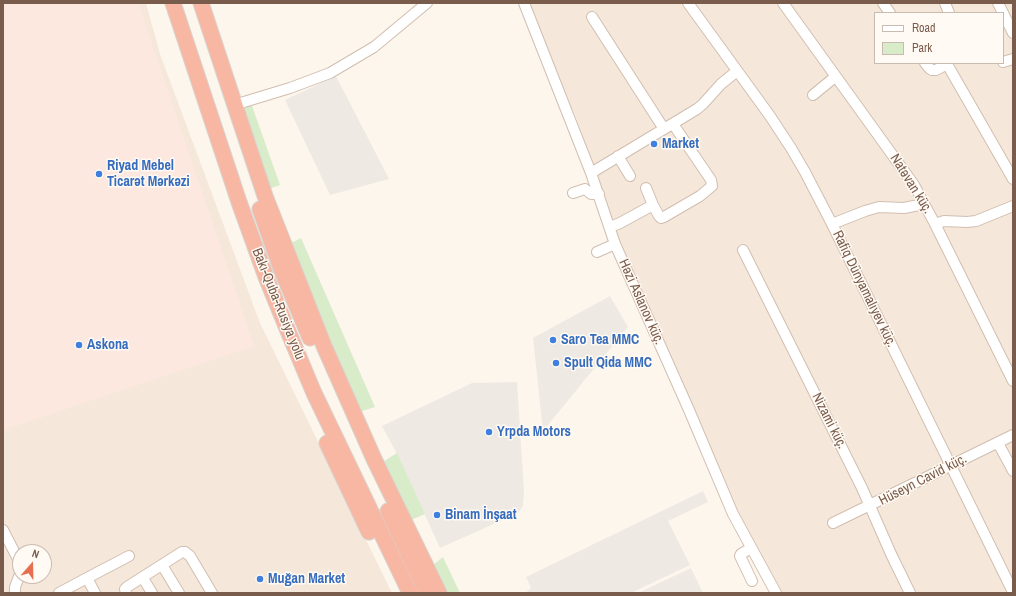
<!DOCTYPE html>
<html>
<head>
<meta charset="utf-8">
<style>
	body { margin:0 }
	#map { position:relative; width:1016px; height:596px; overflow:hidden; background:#fdf6ec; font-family:"Archivo Narrow",sans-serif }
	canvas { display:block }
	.frame { position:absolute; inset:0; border:4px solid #7a5c4d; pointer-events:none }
	.legend { position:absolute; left:874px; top:12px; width:130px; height:52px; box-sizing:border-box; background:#fffaf3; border:1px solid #cabbb1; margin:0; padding:5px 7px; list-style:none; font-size:12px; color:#7a5c4d }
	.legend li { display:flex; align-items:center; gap:8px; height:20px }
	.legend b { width:20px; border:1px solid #cabbb1 }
	.north { position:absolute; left:12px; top:544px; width:40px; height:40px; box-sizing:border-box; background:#fffaf3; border:1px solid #cabbb1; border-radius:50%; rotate:20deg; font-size:11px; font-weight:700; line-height:16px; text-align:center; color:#7a5c4d }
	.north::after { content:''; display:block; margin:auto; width:14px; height:18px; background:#e76f51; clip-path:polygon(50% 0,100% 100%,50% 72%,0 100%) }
</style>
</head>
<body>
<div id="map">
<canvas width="1016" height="596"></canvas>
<div class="frame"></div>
<ul class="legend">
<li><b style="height:5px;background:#fff"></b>Road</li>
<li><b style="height:11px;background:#d8ecc9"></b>Park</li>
</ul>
<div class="north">N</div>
</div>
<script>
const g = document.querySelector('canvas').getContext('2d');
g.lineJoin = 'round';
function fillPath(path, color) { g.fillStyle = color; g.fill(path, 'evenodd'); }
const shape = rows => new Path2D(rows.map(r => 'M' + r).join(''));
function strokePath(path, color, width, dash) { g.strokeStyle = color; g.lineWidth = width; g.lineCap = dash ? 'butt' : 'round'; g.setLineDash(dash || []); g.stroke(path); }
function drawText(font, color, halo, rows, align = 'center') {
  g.font = font + ' "Archivo Narrow",sans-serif'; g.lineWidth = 3; g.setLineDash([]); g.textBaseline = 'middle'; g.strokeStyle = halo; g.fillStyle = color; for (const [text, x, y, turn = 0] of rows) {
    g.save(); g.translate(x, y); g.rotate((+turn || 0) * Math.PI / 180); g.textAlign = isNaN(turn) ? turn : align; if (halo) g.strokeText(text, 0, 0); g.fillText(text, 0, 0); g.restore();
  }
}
fillPath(shape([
	[3,3,146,3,160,54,260,323,392,593,3,593],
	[20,552,44,552,44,576,20,576],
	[527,3,1013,3,1013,593,778,593,725,485,619,246,597,175,576,117],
	[875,13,1003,13,1003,63,875,63]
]), '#f5e8da');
fillPath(shape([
	[3,3,138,3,254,346,3,430]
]), '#fde8e0');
fillPath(shape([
	[336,76,389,179,330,195,285,100],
	[610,296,628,327,543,431,533,338],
	[517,382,524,491,523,506,518,513,440,548,397,454,382,426,472,383],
	[703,491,708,502,668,521,690,565,631,593,528,593,527,591,531,588,526,577],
	[691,568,703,593,638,593]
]), '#efe9e4');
fillPath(shape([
	[251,103,280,185,269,189,241,108],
	[301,238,375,407,359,412,289,244],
	[397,453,425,514,411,520,384,461],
	[443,557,460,593,446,593,433,565]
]), '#d8ecc9');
const minor = shape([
	[524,3,591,173,615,244,689,410,733,514,776,593],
	[688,3,770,116,791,148,805,172,832,224,1013,592],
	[783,3,914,185,935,224,1013,381],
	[883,3,890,13],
	[945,3,949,13],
	[998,3,1013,33],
	[592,17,664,129],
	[1003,62,1013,59],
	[925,63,929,68,932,70,936,70,947,64,1013,179],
	[813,95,835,77],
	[234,105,290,88,330,73,374,47,427,3],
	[618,156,630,176],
	[591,173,697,109,703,104,721,84,737,71],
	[646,188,653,205],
	[573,193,585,189,591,194,599,194],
	[832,224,865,211,879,207,904,208,924,204],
	[935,224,944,221,967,222,976,221,1013,206],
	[610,227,620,223,653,205,659,216,661,218,664,217,700,196,712,186,711,180,673,124],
	[743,250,862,488,891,554,910,593],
	[597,252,615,244],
	[998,443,1013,471],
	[833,523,1013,435],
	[3,530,20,563],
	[751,548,741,554,740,556,752,581],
	[162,565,179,593],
	[87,578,129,556],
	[143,578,152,593],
	[15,593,15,587,20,574],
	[59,593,87,578,95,593],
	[126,593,125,589,127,587,182,552,185,552,190,556,212,593]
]);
const highway = shape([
	[173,3,239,202,266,277,288,331,314,393,410,593],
	[201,3,265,196,324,346,374,459,439,593],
	[260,209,282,271,310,338],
	[327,443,369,532],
	[388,511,427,593]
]);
strokePath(minor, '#d1beb0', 12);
strokePath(highway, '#dad1cd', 17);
strokePath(minor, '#fff', 10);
strokePath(highway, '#f7b7a3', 15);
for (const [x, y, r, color] of [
	[654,144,4,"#3f7fe0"],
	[99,174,4,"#3f7fe0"],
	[553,340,4,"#3f7fe0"],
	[79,345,4,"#3f7fe0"],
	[556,363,4,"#3f7fe0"],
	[489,432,4,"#3f7fe0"],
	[437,515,4,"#3f7fe0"],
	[260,579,4,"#3f7fe0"]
]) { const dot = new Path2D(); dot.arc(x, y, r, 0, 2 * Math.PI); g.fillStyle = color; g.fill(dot); strokePath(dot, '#fffaf3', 1.5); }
drawText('bold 14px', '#366cbe', '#fffaf3', [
	["Market",662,144],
	["Riyad Mebel",107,166],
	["Ticarət Mərkəzi",107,182],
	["Saro Tea MMC",561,340],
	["Askona",87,345],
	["Spult Qida MMC",564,363],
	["Yrpda Motors",497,432],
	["Binam İnşaat",445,515],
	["Muğan Market",268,579]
], 'left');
drawText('14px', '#7a5c4d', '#fffaf3', [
	["Natəvan küç.",911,184,58],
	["Rafiq Dünyamalıyev küç.",864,289,64],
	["Həzi Aslanov küç.",641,302,66],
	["Bakı-Quba-Rusiya yolu",278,304,68],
	["Nizami küç.",829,421,63],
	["Hüseyn Cavid küç.",923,480,-27]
]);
</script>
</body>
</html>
